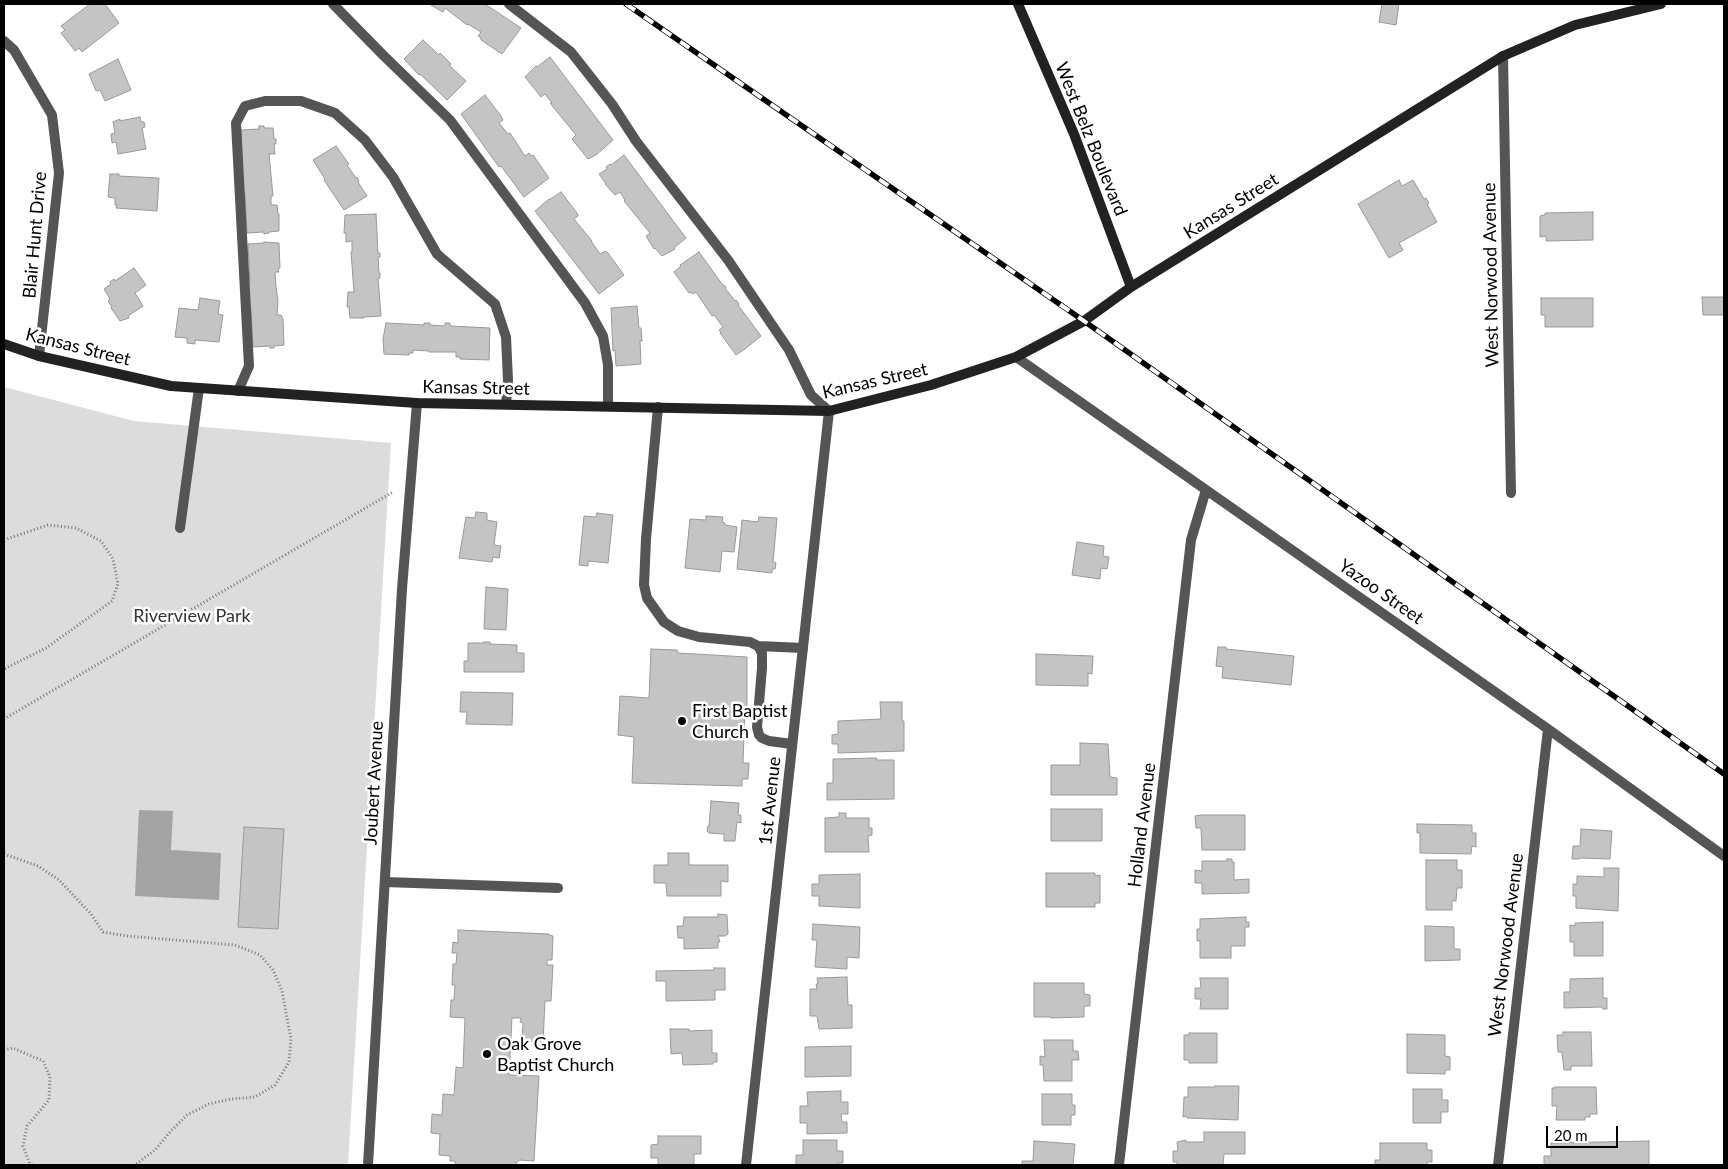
<!DOCTYPE html>
<html>
<head>
<meta charset="utf-8">
<style>
	body { margin:0 }
	#map { position:relative; width:1728px; height:1169px; overflow:hidden; background:#fff; font-family:Lato,sans-serif }
	canvas { display:block }
	.frame { position:absolute; inset:0; border:5px solid #000; pointer-events:none }
	.scale { position:absolute; left:1546px; top:1126px; width:72px; height:22px; box-sizing:border-box; border:2px solid #000; border-top:0; padding-left:6px; font-size:15px; line-height:18px; white-space:nowrap; color:#000; -webkit-text-stroke:4px #fff; paint-order:stroke }
</style>
</head>
<body>
<div id="map">
<canvas width="1728" height="1169"></canvas>
<div class="frame"></div>
<div class="scale">20 m</div>
</div>
<script>
const g = document.querySelector('canvas').getContext('2d');
g.lineJoin = 'round';
function fillPath(path, color) { g.fillStyle = color; g.fill(path, 'evenodd'); }
const shape = rows => new Path2D(rows.map(r => 'M' + r).join(''));
function strokePath(path, color, width, dash) { g.strokeStyle = color; g.lineWidth = width; g.lineCap = dash ? 'butt' : 'round'; g.setLineDash(dash || []); g.stroke(path); }
function drawText(font, color, halo, rows, align = 'center') {
  g.font = font + ' Lato,sans-serif'; g.lineWidth = 5; g.setLineDash([]); g.textBaseline = 'middle'; g.strokeStyle = halo; g.fillStyle = color; for (const [text, x, y, turn = 0] of rows) {
    g.save(); g.translate(x, y); g.rotate((+turn || 0) * Math.PI / 180); g.textAlign = isNaN(turn) ? turn : align; if (halo) g.strokeText(text, 0, 0); g.fillText(text, 0, 0); g.restore();
  }
}
fillPath(shape([
	[4,387,134,421,391,443,348,1165,4,1165]
]), '#dcdcdc');
fillPath(shape([
	[139,810,173,811,171,850,221,853,219,900,135,896]
]), '#a3a3a3');
const building = shape([
	[90,4,105,4,119,23,82,52,79,48,75,51,61,33,65,30,61,26,90,4],
	[429,4,485,4,521,28,502,54,481,40,481,38,478,36,481,32,468,24,467,25,445,8,443,12,429,4],
	[1382,4,1399,4,1396,25,1379,22,1382,4],
	[423,40,439,55,440,53,451,64,449,65,466,81,447,100,420,74,419,75,404,59,423,40],
	[550,57,613,140,596,155,588,159,572,139,576,135,550,103,552,103,545,94,541,97,525,77,536,66,537,67,550,57],
	[118,59,131,90,105,101,100,90,96,91,89,74,118,59],
	[485,95,501,116,503,120,499,123,508,134,510,133,525,156,529,153,531,156,533,155,549,178,524,197,501,166,499,167,461,114,485,95],
	[140,117,141,122,144,122,145,127,142,128,146,149,118,154,116,142,112,143,111,134,115,133,113,122,120,119,120,121,140,117],
	[259,126,264,126,264,128,273,128,274,139,276,139,276,144,274,144,275,154,269,154,273,196,271,196,271,205,277,205,278,214,279,214,279,231,269,232,269,233,264,234,264,232,247,233,245,194,243,194,241,130,259,129,259,126],
	[336,146,349,164,347,165,356,178,357,177,359,181,358,182,367,196,344,210,324,180,325,179,313,160,336,146],
	[624,155,686,238,674,248,675,249,662,256,655,248,654,249,646,236,650,233,624,201,625,200,620,192,615,195,605,184,606,184,599,174,607,169,606,167,610,164,611,165,624,155],
	[110,174,119,174,119,176,159,178,157,211,116,208,117,205,115,205,115,198,108,197,110,174],
	[1399,180,1402,186,1413,180,1424,199,1426,198,1429,203,1427,204,1437,222,1399,243,1403,250,1389,258,1358,204,1399,180],
	[561,192,577,213,578,216,574,219,592,241,591,241,600,254,605,251,608,253,624,275,599,294,535,211,549,199,549,200,561,192],
	[1593,212,1593,240,1546,241,1546,236,1540,237,1540,216,1545,215,1545,213,1593,212],
	[376,214,378,253,380,253,380,257,378,257,379,273,380,273,380,278,378,278,381,316,364,317,364,318,350,318,349,307,347,307,348,292,354,292,351,252,352,252,352,241,346,242,346,233,344,233,345,215,376,214],
	[264,242,279,243,280,268,278,269,279,272,275,272,276,287,278,301,277,315,281,315,283,319,284,345,274,346,274,348,270,348,270,346,253,347,251,309,249,309,248,283,250,283,248,244,264,243,264,242],
	[699,252,722,284,726,287,725,288,735,301,736,300,739,304,738,305,761,336,745,349,736,355,720,333,721,333,719,330,723,327,714,315,712,316,696,292,693,294,691,292,689,293,674,272,681,266,680,265,699,252],
	[134,268,146,285,135,293,143,306,128,316,129,318,120,321,111,308,112,307,108,301,110,299,104,289,111,284,110,282,114,279,115,281,134,268],
	[1702,297,1724,297,1724,315,1703,315,1702,297],
	[200,298,220,301,218,314,223,315,219,342,195,340,195,344,187,343,187,338,175,337,179,308,198,310,200,298],
	[1541,298,1593,298,1593,327,1545,327,1545,315,1541,315,1541,298],
	[637,306,639,328,641,328,642,341,640,341,641,364,616,366,615,350,613,351,611,308,637,306],
	[386,323,424,325,424,323,430,323,430,325,445,326,445,323,450,323,450,326,490,328,489,360,460,359,460,357,456,357,456,352,429,352,429,351,413,350,413,353,409,353,409,355,384,354,383,339,386,323],
	[476,512,487,513,487,520,497,522,494,545,501,546,499,558,493,557,492,562,459,558,466,517,475,518,476,512],
	[597,513,613,515,608,563,588,561,588,566,579,565,584,516,596,517,597,513],
	[706,516,723,517,722,522,725,523,725,525,737,527,734,552,722,551,720,572,685,568,690,519,706,520,706,516],
	[759,517,777,518,773,562,776,563,775,569,772,569,772,573,737,569,742,520,758,522,759,517],
	[1077,542,1104,546,1103,556,1109,557,1107,569,1101,568,1100,579,1072,575,1077,542],
	[486,587,508,589,506,630,484,629,486,587],
	[484,642,490,642,490,644,517,645,517,653,524,653,524,672,464,672,464,661,468,661,468,643,484,643,484,642],
	[1218,647,1226,647,1226,649,1294,656,1291,685,1222,678,1223,667,1216,666,1218,647],
	[651,649,677,650,678,653,747,657,747,706,745,706,743,763,749,763,748,779,742,779,742,786,632,783,634,737,618,735,620,696,649,698,651,649],
	[1036,654,1093,656,1092,674,1088,673,1088,686,1036,685,1036,654],
	[461,692,513,693,512,725,466,724,467,712,460,712,461,692],
	[880,702,902,702,902,721,904,721,904,751,838,753,838,744,832,744,832,735,838,734,838,721,881,719,880,702],
	[1080,743,1108,744,1110,777,1117,778,1117,795,1051,795,1051,765,1080,765,1080,743],
	[876,758,877,760,894,760,894,799,827,800,827,783,833,783,833,759,876,758],
	[711,801,739,803,738,815,741,815,741,823,737,822,735,841,724,841,724,834,709,833,707,831,708,826,709,826,711,801],
	[1051,809,1102,809,1102,841,1051,841,1051,809],
	[839,813,846,813,846,818,869,818,869,828,872,828,872,835,868,836,869,852,825,852,825,818,839,817,839,813],
	[1201,815,1245,815,1245,850,1202,850,1201,828,1196,828,1195,816,1201,815],
	[1417,824,1472,825,1472,833,1476,833,1476,847,1472,846,1471,854,1420,853,1420,833,1417,833,1417,824],
	[244,827,284,829,278,929,238,927,244,827],
	[1581,829,1612,831,1610,859,1579,858,1579,859,1572,859,1573,846,1580,846,1581,829],
	[668,853,689,853,689,865,728,865,728,882,721,881,721,896,667,896,666,883,654,883,654,865,668,865,668,853],
	[1227,859,1232,859,1232,862,1234,862,1234,880,1249,879,1249,893,1202,894,1202,883,1195,883,1195,870,1202,871,1202,861,1227,861,1227,859],
	[1426,860,1457,860,1457,870,1462,870,1462,888,1457,888,1456,901,1452,901,1452,910,1426,910,1426,860],
	[1604,868,1619,868,1618,911,1576,908,1576,896,1573,896,1573,884,1577,884,1577,876,1604,877,1604,868],
	[1046,873,1095,873,1095,876,1100,875,1100,903,1095,903,1095,907,1046,907,1046,873],
	[860,874,860,908,819,906,819,896,812,896,812,884,819,884,819,875,860,874],
	[718,914,727,915,728,934,725,936,718,936,720,942,718,942,718,948,684,949,684,938,678,938,677,926,683,926,684,917,718,917,718,914],
	[1246,917,1246,922,1249,922,1249,927,1245,927,1245,946,1231,946,1231,958,1200,958,1200,941,1197,941,1197,929,1200,929,1200,919,1246,917],
	[1603,922,1603,956,1574,956,1574,942,1570,942,1570,925,1575,926,1575,923,1603,922],
	[813,924,860,927,859,958,847,957,847,969,815,967,817,940,812,940,813,924],
	[1425,926,1454,927,1454,949,1460,949,1460,960,1425,961,1425,926],
	[458,930,549,934,549,935,553,936,552,960,547,960,547,965,553,965,551,1001,545,1001,543,1042,522,1041,523,1023,520,1022,521,1018,512,1018,509,1075,539,1076,534,1161,519,1160,515,1165,455,1165,455,1161,450,1161,450,1156,439,1155,440,1134,431,1133,432,1114,442,1115,443,1094,454,1095,456,1067,463,1068,465,1018,450,1017,451,1000,454,1000,455,985,452,985,453,964,456,964,457,953,452,953,453,942,458,943,458,930],
	[714,968,725,968,725,990,715,990,715,1000,666,1001,666,981,656,981,656,971,714,970,714,968],
	[847,977,848,1005,852,1005,852,1028,819,1029,817,1016,810,1016,810,989,817,989,816,984,818,984,817,978,847,977],
	[1200,978,1228,978,1228,1009,1200,1009,1201,999,1195,999,1195,988,1201,988,1200,978],
	[1603,978,1603,998,1607,998,1607,1009,1603,1009,1602,1007,1564,1008,1564,992,1570,992,1570,979,1603,978],
	[1034,983,1084,983,1084,994,1090,995,1090,1006,1084,1006,1084,1017,1051,1018,1051,1017,1034,1017,1034,983],
	[670,1029,689,1029,689,1031,712,1030,712,1053,717,1053,717,1062,713,1062,713,1064,683,1065,682,1053,671,1054,670,1029],
	[1563,1032,1591,1032,1592,1066,1571,1066,1571,1070,1564,1070,1562,1052,1558,1052,1557,1035,1563,1035,1563,1032],
	[1189,1033,1217,1033,1217,1063,1189,1063,1189,1060,1184,1060,1184,1035,1189,1035,1189,1033],
	[1407,1034,1445,1035,1445,1056,1450,1057,1450,1070,1445,1070,1445,1074,1407,1073,1407,1034],
	[1044,1040,1073,1040,1073,1051,1078,1051,1079,1060,1072,1060,1072,1081,1044,1081,1043,1065,1040,1065,1040,1056,1045,1057,1044,1040],
	[851,1046,851,1076,805,1077,805,1047,851,1046],
	[1215,1086,1239,1086,1238,1120,1187,1118,1187,1116,1183,1117,1184,1097,1188,1097,1188,1087,1215,1087,1215,1086],
	[1555,1087,1596,1087,1597,1114,1590,1114,1590,1117,1585,1117,1585,1120,1556,1120,1557,1106,1552,1106,1552,1088,1555,1088,1555,1087],
	[1413,1089,1442,1089,1442,1100,1448,1100,1448,1112,1441,1112,1441,1123,1413,1123,1413,1089],
	[841,1091,841,1102,848,1102,848,1114,841,1114,842,1122,847,1122,847,1133,807,1134,807,1123,800,1123,800,1106,808,1106,807,1092,841,1091],
	[1042,1094,1072,1094,1072,1105,1075,1105,1075,1115,1071,1115,1071,1125,1042,1125,1042,1094],
	[1204,1132,1245,1132,1245,1154,1224,1154,1223,1165,1177,1165,1177,1162,1173,1162,1173,1151,1178,1151,1177,1142,1186,1140,1186,1142,1204,1142,1204,1132],
	[658,1136,701,1136,701,1154,694,1154,694,1165,658,1165,658,1158,651,1158,651,1145,658,1144,658,1136],
	[803,1140,837,1140,837,1151,843,1151,843,1163,837,1163,837,1165,796,1165,796,1155,803,1155,803,1140],
	[1034,1141,1075,1144,1073,1165,1022,1165,1022,1161,1033,1161,1034,1141],
	[1649,1141,1649,1165,1544,1165,1544,1156,1551,1156,1551,1143,1649,1141],
	[1380,1143,1427,1143,1427,1150,1432,1150,1432,1162,1427,1162,1427,1165,1375,1165,1375,1160,1380,1160,1380,1143]
]);
fillPath(building, '#c4c4c4');
strokePath(building, '#999', 1);
strokePath(shape([
	[4,540,48,525,76,528,101,541,113,559,118,584,112,601,46,648,4,669],
	[4,719,393,492],
	[4,854,38,866,59,880,91,914,103,932,127,936,235,945,260,955,273,970,282,991,291,1039,289,1062,275,1085,255,1097,231,1099,209,1104,187,1115,171,1131,155,1150,135,1165],
	[4,1050,13,1048,43,1061,50,1077,49,1100,27,1126,23,1146,30,1164,32,1165]
]), '#777', 3, [1, 2.5]);
strokePath(shape([
	[333,4,384,56,450,120,585,303,603,336,608,365,608,406],
	[509,4,571,52,612,104,636,141,728,260,789,350,811,395,829,411],
	[238,391,249,366,236,123,245,106,265,101,301,101,335,113,365,140,393,177,437,254,495,304,506,337,508,380,506,404],
	[658,407,646,539,644,585,647,598,664,622,678,631,699,637,750,642,758,646,762,653,762,668,757,727,759,735,762,738,769,741,792,744],
	[180,528,199,388],
	[758,646,803,648],
	[385,882,558,888]
]), '#555', 10);
strokePath(shape([
	[4,41,14,50,52,115,59,173,39,356],
	[1503,56,1511,493],
	[1016,357,1548,729,1724,856],
	[368,1165,402,589,417,403],
	[746,1165,829,411],
	[1119,1165,1191,540,1206,490],
	[1498,1165,1548,729]
]), '#555', 10);
strokePath(shape([
	[1018,4,1074,134,1131,287],
	[4,344,39,356,171,386,417,403,829,411,931,385,1016,357,1084,321,1131,287,1503,56,1575,25,1661,4]
]), '#222', 10);
const rail = shape([
	[626,4,1084,321,1724,774]
]);
strokePath(rail, '#000', 5.5);
strokePath(rail, '#fff', 4, [11]);
for (const [x, y, r, color] of [
	[682,721,5,"#000"],
	[487,1054,5,"#000"]
]) { const dot = new Path2D(); dot.arc(x, y, r, 0, 2 * Math.PI); g.fillStyle = color; g.fill(dot); strokePath(dot, '#fff', 2); }
drawText('18px', '#000', '#fff', [
	["West Belz Boulevard",1091,139,68],
	["Kansas Street",1231,206,-32],
	["Blair Hunt Drive",35,235,-85],
	["West Norwood Avenue",1491,275,-91],
	["Kansas Street",78,347,14],
	["Kansas Street",875,381,-13],
	["Kansas Street",476,388,1],
	["Yazoo Street",1381,592,35],
	["Joubert Avenue",374,783,-87],
	["1st Avenue",770,801,-84],
	["Holland Avenue",1142,825,-83],
	["West Norwood Avenue",1506,945,-83]
]);
drawText('18px', '#333', '#fff', [
	["Riverview Park",192,616]
]);
drawText('18px', '#000', '#fff', [
	["First Baptist",692,711],
	["Church",692,732],
	["Oak Grove",497,1044],
	["Baptist Church",497,1065]
], 'left');
</script>
</body>
</html>
